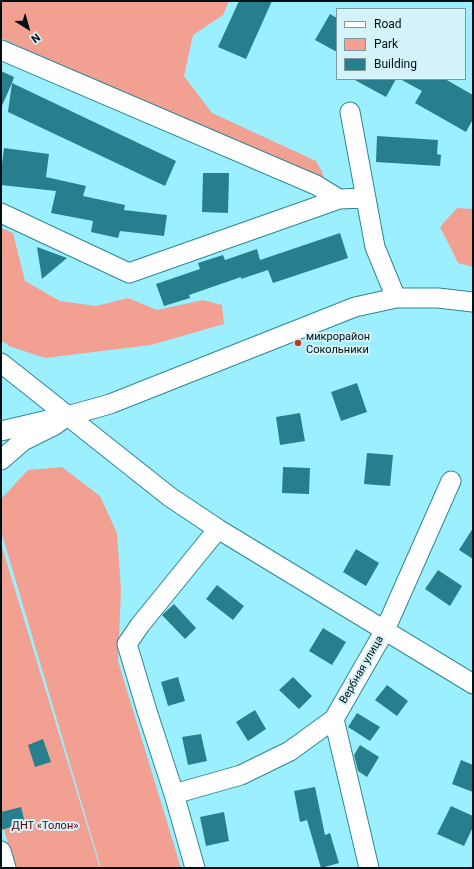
<!DOCTYPE html>
<html>
<head>
<meta charset="utf-8">
<style>
	body { margin:0 }
	#map { position:relative; width:474px; height:869px; overflow:hidden; background:#9ceffe; font-family:Roboto,sans-serif }
	canvas { display:block }
	.frame { position:absolute; inset:0; border:2px solid #001116; pointer-events:none }
	.legend { position:absolute; left:336px; top:8px; width:130px; height:72px; box-sizing:border-box; background:#d4f3f9; border:1px solid #7f999e; margin:0; padding:5px 7px; list-style:none; font-size:12px; color:#001116 }
	.legend li { display:flex; align-items:center; gap:8px; height:20px }
	.legend b { width:20px; border:1px solid #7f999e }
	.north { position:absolute; left:8px; top:8px; width:40px; height:40px; -webkit-text-stroke:3px #d4f3f9; paint-order:stroke; rotate:143deg; font-size:11px; font-weight:700; line-height:16px; text-align:center; color:#001116 }
	.north::after { content:''; display:block; margin:auto; width:14px; height:18px; background:#001116; clip-path:polygon(50% 0,100% 100%,50% 72%,0 100%) }
</style>
</head>
<body>
<div id="map">
<canvas width="474" height="869"></canvas>
<div class="frame"></div>
<ul class="legend">
<li><b style="height:5px;background:#fff"></b>Road</li>
<li><b style="height:11px;background:#f2a092"></b>Park</li>
<li><b style="height:11px;background:#277f8d"></b>Building</li>
</ul>
<div class="north">N</div>
</div>
<script>
const g = document.querySelector('canvas').getContext('2d');
g.lineJoin = 'round';
function fillPath(path, color) { g.fillStyle = color; g.fill(path, 'evenodd'); }
const shape = rows => new Path2D(rows.map(r => 'M' + r).join(''));
function strokePath(path, color, width, dash) { g.strokeStyle = color; g.lineWidth = width; g.lineCap = dash ? 'butt' : 'round'; g.setLineDash(dash || []); g.stroke(path); }
function drawText(font, color, halo, rows, align = 'center') {
  g.font = font + ' Roboto,sans-serif'; g.lineWidth = 4; g.setLineDash([]); g.textBaseline = 'middle'; g.strokeStyle = halo; g.fillStyle = color; for (const [text, x, y, turn = 0] of rows) {
    g.save(); g.translate(x, y); g.rotate((+turn || 0) * Math.PI / 180); g.textAlign = isNaN(turn) ? turn : align; if (halo) g.strokeText(text, 0, 0); g.fillText(text, 0, 0); g.restore();
  }
}
fillPath(shape([
	[1,1,229,1,223,15,193,35,184,76,212,113,316,161,322,172,325,181,179,118,1,38],
	[457,208,473,209,473,267,458,263,440,227],
	[1,228,13,233,25,281,60,301,96,306,128,298,157,310,203,300,222,305,224,324,151,345,45,358,9,346,1,340],
	[62,467,100,496,117,533,121,590,118,661,181,868,101,868,73,774,1,531,1,499,28,470],
	[1,544,100,868,15,868,1,819]
]), '#f2a092');
fillPath(shape([
	[239,1,272,1,246,59,218,47],
	[330,14,337,18,337,52,315,40],
	[1,71,14,77,12,83,176,161,165,186,8,112,12,83,1,108],
	[353,79,396,79,386,97],
	[400,79,445,79,473,95,473,119,466,132,415,103,422,91],
	[377,136,438,140,437,154,441,155,440,166,376,162],
	[4,148,49,154,46,177,86,186,83,196,125,205,124,210,167,215,164,236,120,231,118,238,91,232,93,221,51,213,56,191,1,185,1,173],
	[203,173,229,173,228,213,202,212],
	[340,233,348,258,273,283,268,270,241,279,241,277,189,295,190,298,164,306,156,284,200,269,198,263,223,255,225,260,257,249,260,260],
	[37,247,67,258,42,279],
	[357,383,367,412,341,421,331,392],
	[300,413,305,441,280,445,276,417],
	[367,453,393,455,390,486,364,484],
	[283,467,310,468,309,494,282,493],
	[473,528,473,559,459,550],
	[356,549,379,563,366,586,343,572],
	[438,570,462,586,450,606,425,589],
	[217,585,244,606,233,620,206,599],
	[174,604,196,628,185,639,162,615],
	[323,628,346,642,332,665,309,651],
	[178,677,185,701,168,706,161,682],
	[293,677,312,696,299,709,279,690],
	[387,685,408,701,397,716,375,700],
	[255,710,266,729,248,741,236,722],
	[357,713,380,727,370,741,348,727],
	[201,734,207,761,188,765,182,737],
	[43,739,51,762,35,767,28,745],
	[360,745,379,757,367,777,358,771,354,755],
	[461,760,473,765,473,792,452,784],
	[315,787,325,835,330,833,339,863,321,868,307,820,300,822,294,791],
	[451,806,473,816,473,827,464,846,437,834],
	[21,807,25,823,1,830,1,812],
	[224,812,229,841,206,846,200,817]
]), '#277f8d');
const minor = shape([
	[1,50,316,185,339,199,365,198],
	[350,112,375,247,396,298],
	[1,213,129,273,339,199],
	[1,363,170,497,218,529,473,684],
	[1,431,48,420],
	[1,460,23,441,55,425,67,416,110,404,355,307,396,298,438,298,473,302],
	[174,794,147,711,127,644,140,625,218,529],
	[1,851,6,868],
	[195,868,174,794,241,775,290,751,334,719],
	[369,868,334,719,385,630,451,481]
]);
strokePath(minor, '#2f8694', 21);
strokePath(minor, '#fff', 19);
for (const [x, y, r, color] of [
	[298,343,4,"#c33626"]
]) { const dot = new Path2D(); dot.arc(x, y, r, 0, 2 * Math.PI); g.fillStyle = color; g.fill(dot); strokePath(dot, '#d4f3f9', 1.5); }
drawText('11px', '#001116', '#d4f3f9', [
	["микрорайон",306,337],
	["Сокольники",306,350]
], 'left');
drawText('11px', '#001116', '#d4f3f9', [
	["Вербная улица",362,670,-60]
]);
drawText('11px', '#5c0000', '#d4f3f9', [
	["ДНТ «Толон»",45,826]
]);
</script>
</body>
</html>
